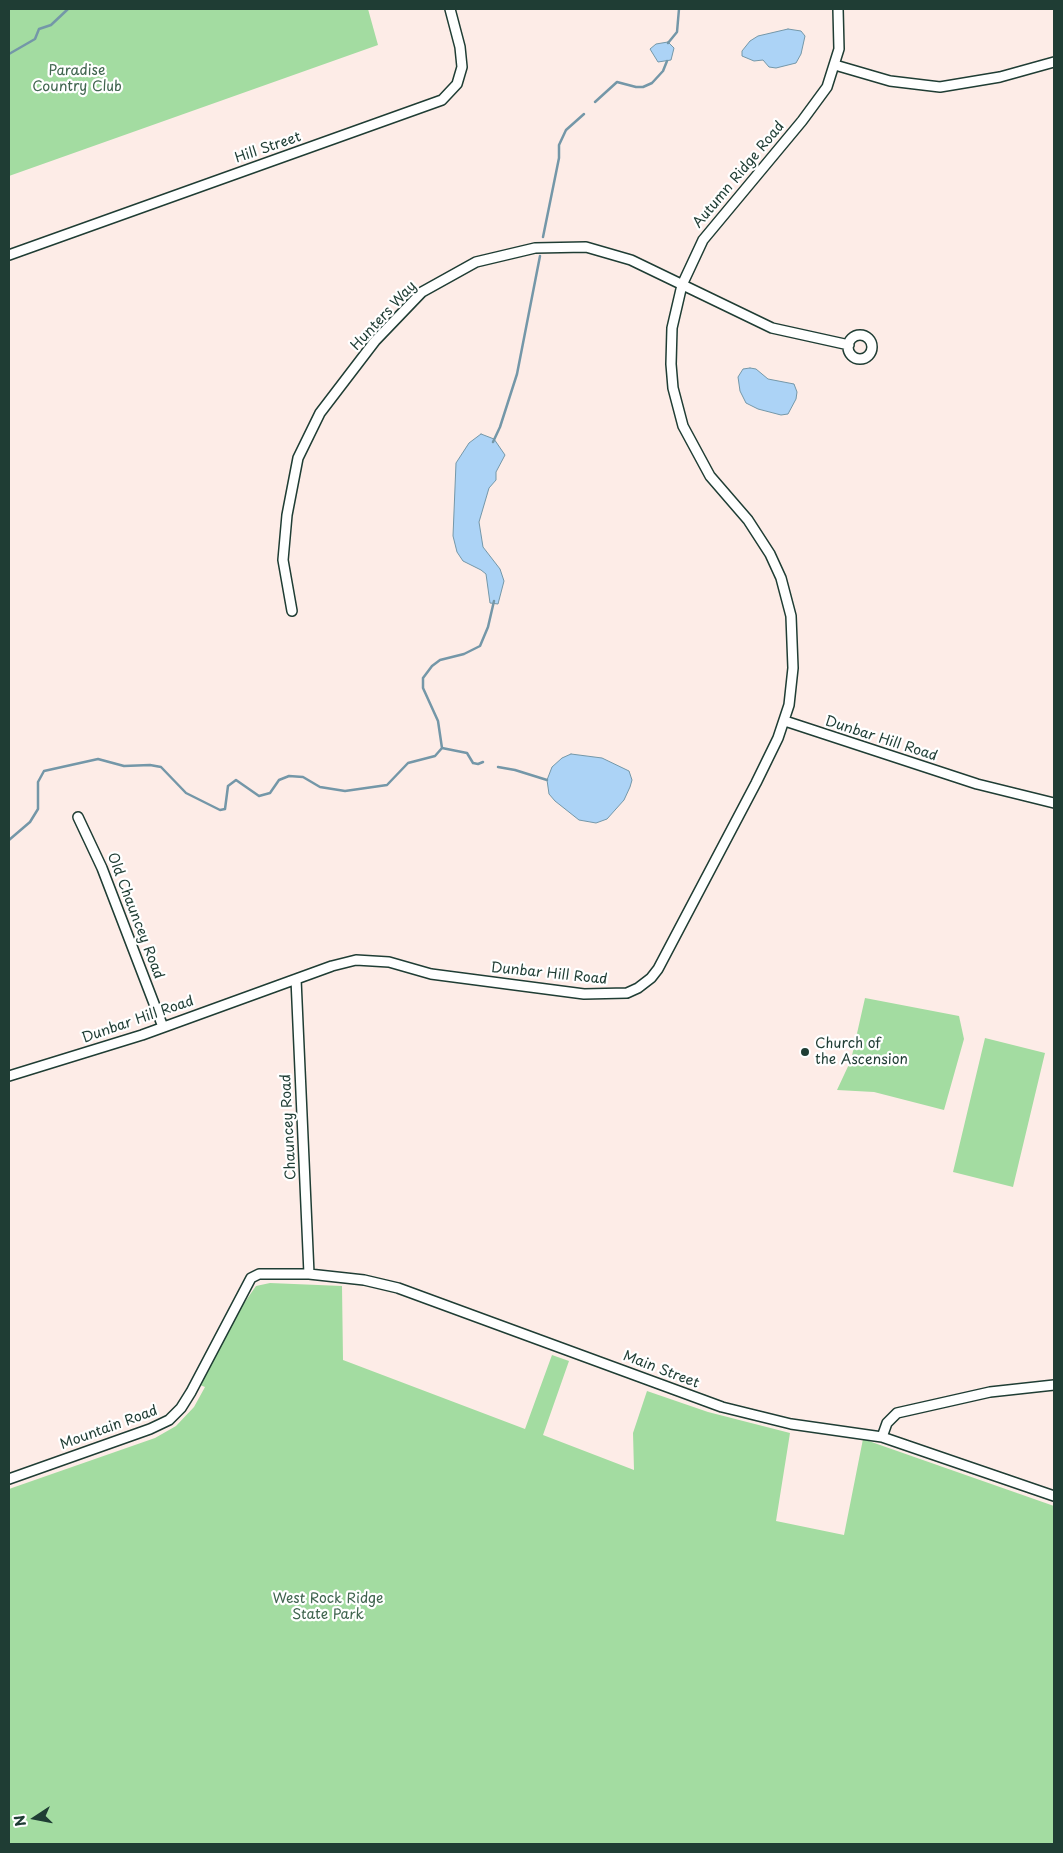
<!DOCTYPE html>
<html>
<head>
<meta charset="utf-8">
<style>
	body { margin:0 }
	#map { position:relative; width:1063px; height:1853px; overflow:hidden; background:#fdece7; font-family:"Playpen Sans",sans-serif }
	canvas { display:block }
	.frame { position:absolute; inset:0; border:10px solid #1f3d34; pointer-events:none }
	.north { position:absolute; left:10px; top:1793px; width:50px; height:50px; -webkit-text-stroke:4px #fff; paint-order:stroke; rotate:259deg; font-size:14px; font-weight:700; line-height:20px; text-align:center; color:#1f3d34 }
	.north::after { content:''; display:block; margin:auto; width:18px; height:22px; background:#1f3d34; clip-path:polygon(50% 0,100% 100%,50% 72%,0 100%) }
</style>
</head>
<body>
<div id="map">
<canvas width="1063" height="1853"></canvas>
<div class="frame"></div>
<div class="north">N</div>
</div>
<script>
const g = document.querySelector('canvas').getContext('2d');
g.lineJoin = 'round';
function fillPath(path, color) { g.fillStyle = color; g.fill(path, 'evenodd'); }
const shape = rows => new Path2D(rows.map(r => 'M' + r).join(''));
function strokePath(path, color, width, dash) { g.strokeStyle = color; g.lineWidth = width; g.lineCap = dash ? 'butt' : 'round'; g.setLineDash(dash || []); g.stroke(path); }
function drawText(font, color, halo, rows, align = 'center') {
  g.font = font + ' "Playpen Sans",sans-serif'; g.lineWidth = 4.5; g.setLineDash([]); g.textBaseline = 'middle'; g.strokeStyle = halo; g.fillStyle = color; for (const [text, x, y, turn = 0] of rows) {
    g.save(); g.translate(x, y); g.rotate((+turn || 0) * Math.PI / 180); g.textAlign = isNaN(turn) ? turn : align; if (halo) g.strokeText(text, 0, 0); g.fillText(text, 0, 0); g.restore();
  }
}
fillPath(shape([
	[9,9,368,9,378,45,9,176],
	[865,998,959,1016,964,1039,944,1110,874,1092,837,1090,851,1060],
	[985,1038,1045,1053,1013,1187,953,1172],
	[270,1283,342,1286,343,1360,525,1429,552,1355,569,1361,543,1435,634,1470,633,1433,647,1391,708,1412,790,1433,776,1521,844,1535,863,1439,1054,1506,1054,1844,9,1844,9,1489,155,1438,176,1426,194,1407,205,1387,200,1385,235,1316,256,1286]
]), '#a3dca1');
const water = shape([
	[788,29,801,31,805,36,801,54,796,63,776,68,769,67,763,60,754,61,742,56,742,51,750,41,758,36,788,29],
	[668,42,674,48,671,60,658,62,650,49,656,44,668,42],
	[750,368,756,369,768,379,794,384,797,392,796,399,788,414,781,415,758,409,746,403,740,391,738,377,743,369,750,368],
	[481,434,494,439,505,455,496,472,496,480,489,488,479,522,483,547,500,569,504,581,498,604,490,603,486,574,481,570,463,561,457,552,453,536,456,463,469,443,481,434],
	[571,754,602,758,629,771,632,780,630,787,624,800,607,819,596,823,579,820,555,801,549,794,547,780,552,767,562,758,571,754]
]);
fillPath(water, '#acd3f6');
strokePath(water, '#7497a8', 1);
strokePath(shape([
	[668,43,677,32,679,9],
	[9,54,35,39,39,29,51,25,68,9],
	[595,102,617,82,636,87,643,87,652,83,663,71,667,61],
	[543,237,559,158,559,145,566,130,584,114],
	[493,442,500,427,517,374,540,256],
	[442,748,467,753,473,763,478,764,483,762],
	[498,767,515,770,547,780],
	[9,840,30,822,38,809,38,782,44,771,98,759,124,766,150,765,161,767,186,793,220,810,225,809,228,786,236,780,259,796,270,793,279,780,289,776,303,777,320,787,345,791,387,785,408,763,435,756,442,748,438,721,423,688,423,678,432,666,440,660,464,654,480,646,488,627,494,601]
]), '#7497a8', 2.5);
const minor = shape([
	[835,65,890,81,940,87,1000,77,1054,62],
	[9,255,442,100,457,84,462,67,460,47,450,9],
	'848 347a12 12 0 1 1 24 0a12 12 0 1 1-24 0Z',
	[292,611,283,560,287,515,298,458,320,413,375,341,422,292,476,262,535,248,586,247,631,260,772,328,849,345],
	[785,721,977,784,1054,803],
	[78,817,102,868,163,1027],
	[296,979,309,1274],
	[9,1076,142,1035,332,966,356,960,389,962,431,974,584,994,627,993,638,988,651,978,658,969,756,783,778,738,789,705,793,668,791,616,781,578,770,554,748,520,710,476,683,426,673,388,671,364,672,328,682,285,703,240,802,121,827,87,839,49,838,9],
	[882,1437,887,1423,897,1413,990,1392,1054,1385],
	[9,1479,150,1429,169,1420,181,1408,191,1392,251,1278,259,1274,309,1274,364,1280,398,1288,722,1407,791,1424,882,1437,1054,1496]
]);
strokePath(minor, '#1f3d34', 12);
strokePath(minor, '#fff', 9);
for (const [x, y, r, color] of [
	[805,1052,5,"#1f3d34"]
]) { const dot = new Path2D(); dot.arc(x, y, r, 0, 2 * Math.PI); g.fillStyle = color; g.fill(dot); strokePath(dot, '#fff', 2); }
drawText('14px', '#40654f', '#fff', [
	["Paradise",77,71],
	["Country Club",77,87],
	["West Rock Ridge",328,1599],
	["State Park",328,1615]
]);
drawText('14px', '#1f3d34', '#fff', [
	["Hill Street",268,148,-19],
	["Autumn Ridge Road",739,175,-50],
	["Hunters Way",384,316,-47],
	["Dunbar Hill Road",881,739,18],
	["Old Chauncey Road",135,916,69],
	["Dunbar Hill Road",549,974,6],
	["Dunbar Hill Road",138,1020,-19],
	["Chauncey Road",289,1127,-93],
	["Main Street",661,1370,21],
	["Mountain Road",109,1428,-20]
]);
drawText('14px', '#1f3d34', '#fff', [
	["Church of",815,1044],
	["the Ascension",815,1060]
], 'left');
</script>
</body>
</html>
